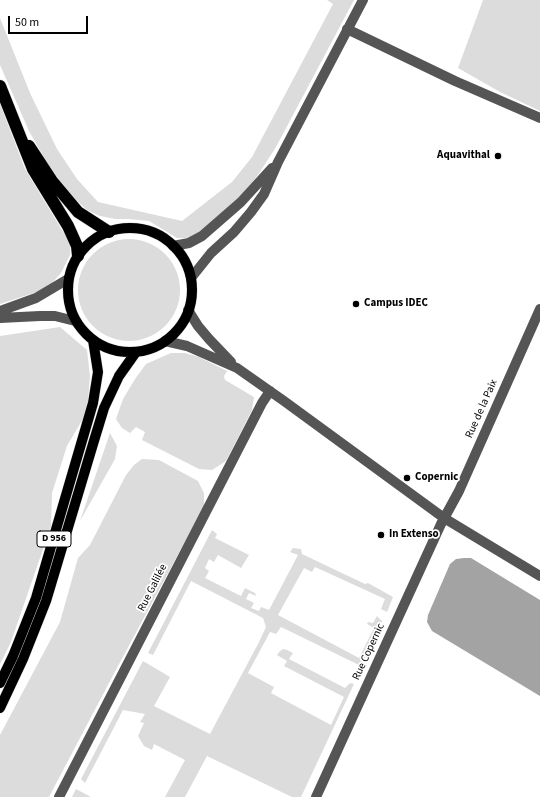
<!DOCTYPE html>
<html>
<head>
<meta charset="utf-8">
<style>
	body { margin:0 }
	#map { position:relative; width:540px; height:797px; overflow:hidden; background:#fff; font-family:"Source Sans 3",sans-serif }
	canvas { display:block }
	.scale { position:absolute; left:8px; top:16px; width:80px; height:18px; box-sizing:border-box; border:2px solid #000; border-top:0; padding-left:5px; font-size:12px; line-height:14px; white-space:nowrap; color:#000; -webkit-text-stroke:3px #fff; paint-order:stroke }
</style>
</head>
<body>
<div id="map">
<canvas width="540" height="797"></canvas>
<div class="scale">50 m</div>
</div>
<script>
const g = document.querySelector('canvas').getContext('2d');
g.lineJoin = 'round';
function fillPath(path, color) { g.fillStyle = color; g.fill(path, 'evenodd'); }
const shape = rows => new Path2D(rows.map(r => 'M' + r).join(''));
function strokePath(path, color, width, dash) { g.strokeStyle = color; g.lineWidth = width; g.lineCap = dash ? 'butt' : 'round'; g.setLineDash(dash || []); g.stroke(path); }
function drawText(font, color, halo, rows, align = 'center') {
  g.font = font + ' "Source Sans 3",sans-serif'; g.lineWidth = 3.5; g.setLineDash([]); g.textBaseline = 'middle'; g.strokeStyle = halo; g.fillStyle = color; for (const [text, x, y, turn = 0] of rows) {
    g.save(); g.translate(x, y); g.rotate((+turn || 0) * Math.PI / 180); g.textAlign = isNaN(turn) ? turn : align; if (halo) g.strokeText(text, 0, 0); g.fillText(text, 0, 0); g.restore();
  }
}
fillPath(shape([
	[327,0,354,0,276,147,258,175,241,196,208,226,191,238,177,238,149,221,129,219,115,219,100,216,87,210,69,193,47,163,29,131,0,65,0,18,30,93,57,149,77,179,98,202,182,221,232,182,252,157,333,4],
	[483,0,540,0,540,111,500,92,458,68],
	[0,104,25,169,68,240,70,247,70,255,61,273,52,283,40,291,0,304],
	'78 290a51 51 0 1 1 102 0a51 51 0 1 1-102 0Z',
	[60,327,87,350,90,376,87,412,67,446,52,493,51,526,11,642,0,664,0,336],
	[171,353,185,353,199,357,227,371,224,376,225,380,254,397,252,410,226,461,212,470,199,469,142,440,145,432,136,427,130,433,122,428,116,419,123,399,135,379,146,364],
	[110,433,117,446,115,459,80,521],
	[142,459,159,460,198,481,204,493,204,506,110,681,49,797,0,797,0,735,60,622,78,558,90,545,126,475,134,465],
	[212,530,217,534,215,538,249,555,241,568,218,555,214,562,209,559,205,568,209,571,205,578,241,596,245,588,255,593,256,596,249,593,246,599,254,603,251,608,259,611,261,607,269,610,298,555,290,552,293,548,301,549,302,554,365,584,368,583,393,597,387,612,381,609,385,599,315,567,312,572,304,568,278,615,359,658,374,628,367,624,368,622,373,623,377,616,382,621,361,666,281,627,276,634,270,632,248,673,274,687,271,693,331,725,344,697,284,666,287,661,277,655,279,652,283,649,287,650,293,653,289,659,345,688,350,683,354,684,301,797,292,797,207,756,185,797,165,797,185,760,154,744,152,750,144,746,138,736,144,723,140,722,145,714,123,710,85,783,81,779,143,661,170,677,154,706,210,734,258,644,266,627,263,618,191,581,153,655,148,653],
	[76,789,91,797,72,797]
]), '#dcdcdc');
fillPath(shape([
	[464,558,471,558,540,600,540,696,432,631,427,622,428,615,450,564,456,559]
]), '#a3a3a3');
const major = shape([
	'68 290a62 62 0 1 1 124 0a62 62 0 1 1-124 0Z',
	[0,683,13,656,36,598,93,403,98,372,93,340],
	[0,708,23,659,46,601,93,444,104,408,119,376,136,352]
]);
const highway = shape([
	[0,86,33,169,68,226,77,246,78,256],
	[29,146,52,181,78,212,109,232]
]);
strokePath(major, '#dbdbdb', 11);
strokePath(highway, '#dbdbdb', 13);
strokePath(shape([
	[347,29,455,81,540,118],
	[173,246,189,243,202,236,241,202,272,168],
	[191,278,211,253,234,232,251,212,264,194,278,162,363,0],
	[188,310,198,326,209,339,231,362],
	[0,311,36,298,68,279],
	[0,318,40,316,55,316,75,321],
	[165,341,187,346,237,368,284,401,444,518,540,576],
	[59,797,262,403,270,391],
	[316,797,441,524,459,491,540,309]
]), '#555', 10);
strokePath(major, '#000', 10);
strokePath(highway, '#000', 12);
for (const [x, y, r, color] of [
	[498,156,4,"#000"],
	[356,304,4,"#000"],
	[407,478,4,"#000"],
	[381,535,4,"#000"]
]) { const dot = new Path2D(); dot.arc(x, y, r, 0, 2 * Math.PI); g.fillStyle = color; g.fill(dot); strokePath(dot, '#fff', 1.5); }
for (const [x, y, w] of [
	[54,539,34]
]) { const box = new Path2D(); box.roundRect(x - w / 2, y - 8, w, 16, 3); g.fillStyle = '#fff'; g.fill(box); strokePath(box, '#000', 1); }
drawText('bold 10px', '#000', null, [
	["D 956",54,539]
]);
drawText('bold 11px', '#000', '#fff', [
	["Aquavithal",490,156,"right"],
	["Campus IDEC",364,304],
	["Copernic",415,478],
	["In Extenso",389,535]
], 'left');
drawText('11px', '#000', '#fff', [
	["Rue de la Paix",482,409,-66],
	["Rue Galilée",153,588,-63],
	["Rue Copernic",369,652,-65]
]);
</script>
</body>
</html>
